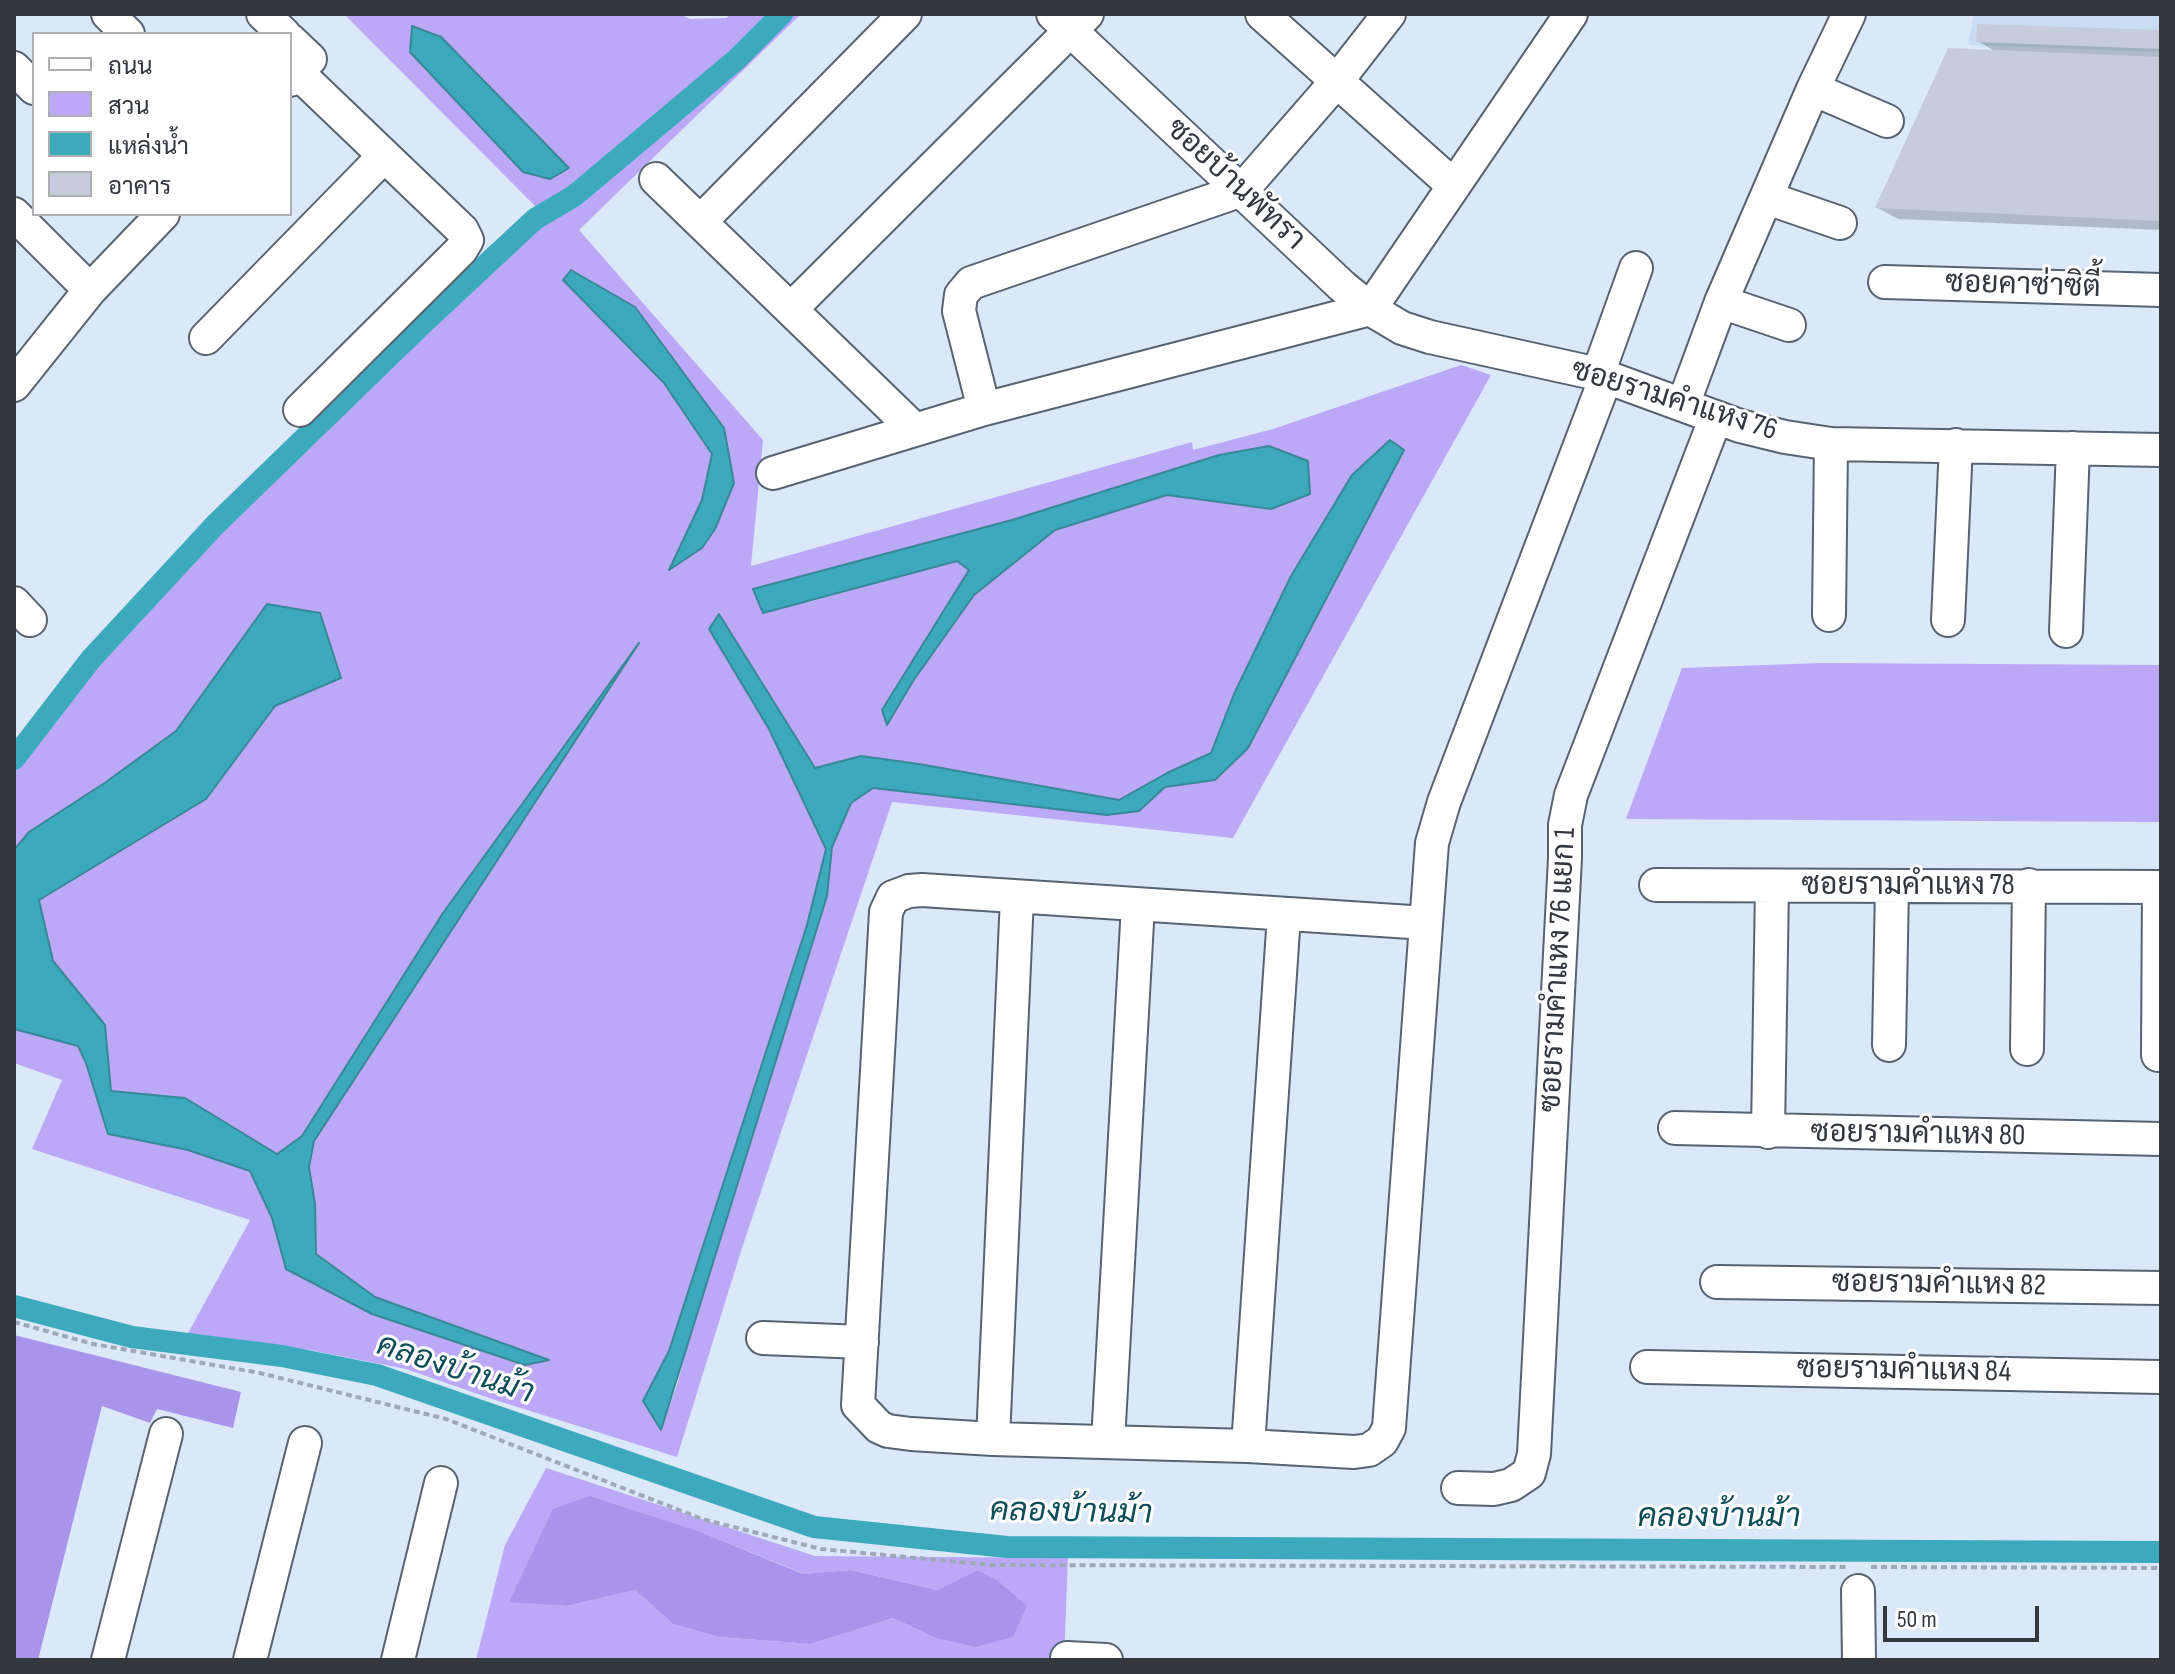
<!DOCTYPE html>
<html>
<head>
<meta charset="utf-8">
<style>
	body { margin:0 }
	#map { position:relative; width:2175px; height:1674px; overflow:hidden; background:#dbe8f9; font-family:"Sofia Sans Condensed",Sarabun,sans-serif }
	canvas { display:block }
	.frame { position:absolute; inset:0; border:16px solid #33383f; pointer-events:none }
	.legend { position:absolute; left:32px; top:32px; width:260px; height:184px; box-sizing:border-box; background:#fff; border:2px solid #adafb2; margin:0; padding:10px 14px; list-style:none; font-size:24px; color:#33383f }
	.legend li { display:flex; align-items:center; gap:16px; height:40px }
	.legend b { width:40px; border:2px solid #adafb2 }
	.scale { position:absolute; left:1883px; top:1606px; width:156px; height:36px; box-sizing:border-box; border:4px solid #33383f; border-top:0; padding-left:10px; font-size:24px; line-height:28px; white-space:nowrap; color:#33383f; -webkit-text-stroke:6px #fff; paint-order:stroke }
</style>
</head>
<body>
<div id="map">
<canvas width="2175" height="1674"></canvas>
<div class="frame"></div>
<ul class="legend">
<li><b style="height:10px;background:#fff"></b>ถนน</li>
<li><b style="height:22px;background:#bba9f8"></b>สวน</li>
<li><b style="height:22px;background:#3ca9bd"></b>แหล่งน้ำ</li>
<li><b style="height:22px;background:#c6cbdd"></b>อาคาร</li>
</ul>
<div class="scale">50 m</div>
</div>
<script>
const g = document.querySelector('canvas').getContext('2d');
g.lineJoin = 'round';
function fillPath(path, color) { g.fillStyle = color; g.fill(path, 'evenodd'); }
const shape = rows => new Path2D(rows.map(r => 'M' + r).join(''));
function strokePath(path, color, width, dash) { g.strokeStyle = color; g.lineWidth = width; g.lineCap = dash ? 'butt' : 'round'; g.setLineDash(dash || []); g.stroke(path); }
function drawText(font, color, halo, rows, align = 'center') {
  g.font = font + ' "Sofia Sans Condensed",Sarabun,sans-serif'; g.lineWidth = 6; g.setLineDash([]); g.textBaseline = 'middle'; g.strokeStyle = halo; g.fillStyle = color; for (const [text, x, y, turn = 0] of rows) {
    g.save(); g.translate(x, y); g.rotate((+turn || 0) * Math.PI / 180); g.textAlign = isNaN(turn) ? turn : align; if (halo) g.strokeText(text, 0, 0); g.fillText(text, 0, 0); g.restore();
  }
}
fillPath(shape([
	[1974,14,2161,14,2161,52,1968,45]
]), '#cadcf1');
fillPath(shape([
	[344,14,680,14,690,19,726,18,732,14,801,14,579,230,763,440,751,566,1192,442,1193,450,1273,429,1461,365,1491,375,1233,838,892,802,742,1248,677,1457,492,1399,406,1369,310,1350,187,1335,250,1220,32,1149,62,1080,14,1063,14,1029,78,1046,86,1063,108,1134,188,1150,250,1171,272,1218,287,1269,372,1314,547,1359,375,1297,316,1254,315,1204,309,1167,314,1141,625,663,443,913,302,1136,277,1154,185,1098,111,1092,105,1025,53,961,39,899,206,799,275,705,341,678,320,613,267,604,176,731,14,850,14,773,122,636,218,528,545,222,537,208],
	[563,280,724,429,702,548,670,569,702,500,712,454,664,383],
	[1390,440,1404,450,1248,748,1215,780,1165,787,1139,811,1107,815,873,788,851,803,832,847,827,896,694,1320,677,1385,661,1429,643,1400,669,1351,807,925,826,849,769,729,710,629,719,615,815,768,861,756,919,764,1119,800,1167,773,1211,753,1234,694,1291,577,1352,475],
	[1269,446,1271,509,1167,495,1055,530,974,595,913,681,887,724,969,570,957,561,805,603,1012,520,1219,455],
	[1821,663,2161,665,2161,822,1626,819,1682,668],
	[546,1468,815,1556,1068,1558,1064,1660,476,1660,505,1545],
	[703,1533,804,1574,851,1570,937,1590,977,1570,933,1637,893,1618,811,1644,719,1637,673,1624,635,1590,567,1606,509,1601]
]), '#bba9f8');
fillPath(shape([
	[14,1335,241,1392,233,1428,157,1409,150,1423,102,1406,38,1660,14,1660],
	[590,1496,703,1533,803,1574,851,1570,937,1590,977,1570,997,1580,1027,1606,1013,1637,975,1647,933,1637,893,1618,811,1644,719,1637,673,1624,635,1590,567,1606,509,1602,553,1509]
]), '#a994eb');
const water = shape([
	[412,26,441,37,569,168,550,179,523,172,410,52,412,26],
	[571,270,635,307,724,428,734,483,715,529,702,548,669,570,702,500,712,454,664,383,563,280,571,270],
	[1390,440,1404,450,1248,748,1215,780,1165,787,1139,811,1107,815,873,788,851,803,832,847,827,896,661,1430,643,1401,669,1351,807,925,826,849,769,729,709,629,719,614,815,768,861,756,919,764,1119,800,1167,773,1211,753,1234,694,1291,576,1352,475,1390,440],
	[1269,446,1308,461,1310,494,1271,509,1167,495,1055,530,974,595,913,681,887,725,882,710,969,570,957,561,763,613,753,589,1012,520,1219,455,1269,446],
	[267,604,320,613,341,678,275,706,206,799,39,900,53,961,105,1025,111,1091,185,1098,277,1154,302,1136,443,913,639,643,314,1141,309,1167,315,1204,316,1254,375,1297,549,1360,525,1365,372,1314,286,1269,272,1218,250,1171,188,1150,108,1134,86,1063,78,1046,14,1029,14,850,29,832,106,782,176,731,267,604]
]);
fillPath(water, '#3ca9bd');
strokePath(water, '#398797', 2);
fillPath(shape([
	[2161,32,2161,230,1898,219,1878,208,1996,52,1978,41]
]), '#0003');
strokePath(shape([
	[14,759,91,659,215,525,418,328,535,219,574,196,737,59,782,14],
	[14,1306,132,1337,282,1356,377,1375,814,1527,1007,1547,2161,1552]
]), '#3ca9bd', 22);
fillPath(shape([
	[1977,24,2161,30,2161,49,1976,42],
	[1948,48,2161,57,2161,221,1875,208]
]), '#c6cbdd');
const minor = shape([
	[108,14,128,34],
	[263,14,284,34],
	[1053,14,1342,286,1370,309,1402,328,1430,337,1598,374,1740,426,1785,437,1831,444,2161,450],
	[1262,14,1454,186],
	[290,40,310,59,290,80],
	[14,68,34,88],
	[297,72,462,230,467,240,461,250,300,410],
	[1813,89,1887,121],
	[656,179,914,429],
	[1767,198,1840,223],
	[14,214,90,290],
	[701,221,905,14],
	[1885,282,2161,290],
	[1721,302,1789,325],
	[791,309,1087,14],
	[206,338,384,156],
	[1598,374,1636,268],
	[14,385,90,290,163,214],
	[1683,405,1721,302,1813,89,1849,14],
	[984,409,959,311,961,295,971,283,1242,190,1336,82,1389,14],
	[773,473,984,409,1370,309,1571,14],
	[14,603,30,620],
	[1829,615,1831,444],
	[1948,620,1956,445],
	[2066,631,2073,448],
	[1656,885,2161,887],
	[1426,923,922,890,909,891,893,897,886,912,858,1405,879,1427,888,1431,911,1434,993,1439,1248,1446,1354,1452,1369,1450,1382,1441,1389,1428,1432,843,1444,802,1606,377],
	[1889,1045,1892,887],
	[2027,1049,2029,885],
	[2158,1055,2159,887],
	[1675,1128,2161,1139],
	[1768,1132,1772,886],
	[1717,1282,2161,1288],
	[763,1338,862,1342],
	[1647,1367,2161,1377],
	[993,1439,1017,897],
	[1108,1441,1138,905],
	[1248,1446,1284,915],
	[1458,1488,1494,1489,1511,1485,1529,1473,1534,1454,1565,858,1565,825,1571,795,1716,417],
	[1858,1591,1859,1660],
	[1067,1658,1106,1660],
	[108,1660,166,1434],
	[250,1660,305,1443],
	[398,1660,441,1483]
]);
strokePath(minor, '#586371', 36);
strokePath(shape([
	[14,1322,93,1344,260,1373,446,1419,702,1519,821,1549,991,1565,1847,1567],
	[1871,1567,2161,1568]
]), '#9ea8b6', 4, [6, 4]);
strokePath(minor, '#fff', 32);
drawText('30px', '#33383f', '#fff', [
	["ซอยบ้านพัทรา",1235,185,43],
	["ซอยคาซ่าซิตี้",2023,286,2],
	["ซอยรามคำแหง 76",1674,401,17],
	["ซอยรามคำแหง 78",1908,886],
	["ซอยรามคำแหง 76 แยก 1",1559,970,-87],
	["ซอยรามคำแหง 80",1918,1135,1],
	["ซอยรามคำแหง 82",1939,1285,1],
	["ซอยรามคำแหง 84",1904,1371,1]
]);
drawText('italic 32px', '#0d4d57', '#fff', [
	["คลองบ้านม้า",455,1370,18],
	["คลองบ้านม้า",1071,1513,1],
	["คลองบ้านม้า",1719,1518]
]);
</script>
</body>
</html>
